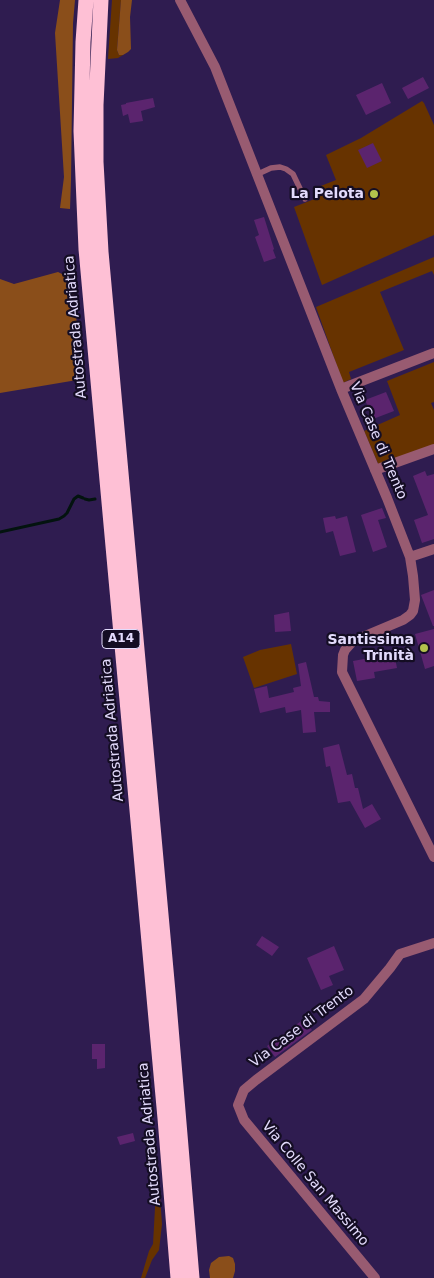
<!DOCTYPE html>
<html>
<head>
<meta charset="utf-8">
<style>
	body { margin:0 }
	canvas { display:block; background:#2f1c50 }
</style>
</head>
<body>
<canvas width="434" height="1278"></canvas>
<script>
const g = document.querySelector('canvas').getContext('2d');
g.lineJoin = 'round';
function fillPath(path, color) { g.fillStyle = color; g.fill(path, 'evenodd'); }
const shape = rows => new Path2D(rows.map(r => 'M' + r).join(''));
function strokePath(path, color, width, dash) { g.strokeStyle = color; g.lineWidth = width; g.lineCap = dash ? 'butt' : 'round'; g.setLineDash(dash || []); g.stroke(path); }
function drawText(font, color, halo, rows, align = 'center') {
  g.font = font + ' "DejaVu Sans",sans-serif'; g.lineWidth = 4.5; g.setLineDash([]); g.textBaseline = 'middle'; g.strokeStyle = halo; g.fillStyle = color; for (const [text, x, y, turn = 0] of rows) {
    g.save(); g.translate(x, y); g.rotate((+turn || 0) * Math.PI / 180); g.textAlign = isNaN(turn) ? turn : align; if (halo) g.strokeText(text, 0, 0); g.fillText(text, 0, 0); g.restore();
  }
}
fillPath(shape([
	[112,0,121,0,117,50,119,55,123,55,118,58,108,59],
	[422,101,424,103,434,125,434,235,322,285,294,207,317,198,313,189,336,180,326,155,361,138],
	[434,257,434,275,432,271,380,292,404,350,349,372,351,379,343,383,316,307],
	[434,362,434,402,431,403,434,410,434,445,379,466,364,431,400,415,387,381],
	[291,644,297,674,254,688,243,657,260,650],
	[159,1183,162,1224,159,1250,152,1260,145,1278,141,1278,149,1251,153,1244,155,1208,155,1184]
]), '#673300');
fillPath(shape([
	[60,0,75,0,73,23,71,180,70,209,60,208,64,177,55,33],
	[121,0,132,0,130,17,131,49,128,52,123,55,119,55,117,50],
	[58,272,72,279,83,379,0,393,0,279,14,284],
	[229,1256,233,1258,235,1264,235,1271,233,1278,210,1278,209,1270,211,1263,219,1257]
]), '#8a4e1a');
strokePath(shape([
	[85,499,89,500,95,499],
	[0,532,59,519,64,516,67,513,74,499,78,496,83,498]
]), '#03130f', 3);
fillPath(shape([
	[423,77,429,88,408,99,402,88],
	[382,83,391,103,366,115,356,95],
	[153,98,155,107,141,111,143,121,130,123,128,114,123,116,121,105,126,104,126,103],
	[373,143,382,161,367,168,358,150],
	[264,217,274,249,273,250,276,258,264,262,255,237,259,235,254,220],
	[386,392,394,411,373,419,365,400],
	[425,471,427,476,434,474,434,539,422,543,414,520,428,515,413,476],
	[382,508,386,518,378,520,387,547,373,552,361,515],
	[335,516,336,519,347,516,356,552,340,556,333,531,326,533,323,518],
	[434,590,434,626,433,626,421,595],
	[289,612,291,631,275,632,274,615],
	[434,629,434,666,425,669,415,634],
	[386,655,387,660,395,658,397,668,374,672,375,678,357,681,353,661],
	[306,662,314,697,318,697,319,701,330,702,330,712,314,712,316,732,303,733,301,710,286,713,285,707,260,713,254,689,267,686,269,698,294,692,293,688,301,686,298,664],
	[339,744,347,775,352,774,355,788,358,788,363,809,372,804,381,819,365,828,350,801,338,803,330,766,326,767,323,748],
	[262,936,279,947,272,956,256,945],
	[334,946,344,970,329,976,333,985,321,990,307,958],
	[304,1019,312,1030,275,1057,267,1046],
	[92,1044,105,1044,105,1068,97,1069,97,1059,92,1059],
	[133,1133,135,1141,120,1145,117,1137]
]), '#5b246e');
strokePath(shape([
	[258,174,271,168,280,167,286,169,293,174,305,199]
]), '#985b71', 5.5);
strokePath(shape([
	[180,0,215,67,341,389,387,498,410,557,413,576,415,600,413,611,410,615,403,620,353,641,345,650,343,655,342,672,434,857],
	[341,389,434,353],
	[375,470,434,449],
	[410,557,434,549],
	[375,1278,244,1120,238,1105,244,1090,256,1080,364,999,390,968,400,954,434,943]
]), '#985b71', 10);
strokePath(shape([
	[86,0,83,42,81,131,86,249,165,1118,178,1278],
	[101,0,96,105,96,162,101,252,168,992,192,1278]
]), '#fec0d5', 15);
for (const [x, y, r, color] of [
	[374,194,5,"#b2c34c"],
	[424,648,5,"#b2c34c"]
]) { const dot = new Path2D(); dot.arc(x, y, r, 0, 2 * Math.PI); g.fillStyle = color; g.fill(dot); strokePath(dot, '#140d23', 2); }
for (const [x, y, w] of [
	[121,639,38]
]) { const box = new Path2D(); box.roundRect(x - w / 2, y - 9.5, w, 19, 4); g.fillStyle = '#140d23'; g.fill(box); strokePath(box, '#e3dbfc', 1); }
drawText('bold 12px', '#e3dbfc', null, [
	["A14",121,639]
]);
drawText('bold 14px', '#e3dbfc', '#140d23', [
	["La Pelota",364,194],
	["Santissima",414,640],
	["Trinità",414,656]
], 'right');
drawText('14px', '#e3dbfc', '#140d23', [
	["Autostrada Adriatica",76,327,-95],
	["Via Case di Trento",378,441,67],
	["Autostrada Adriatica",113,730,-95],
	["Via Case di Trento",302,1027,-37],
	["Autostrada Adriatica",150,1134,-95],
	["Via Colle San Massimo",315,1184,50]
]);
</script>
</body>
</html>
